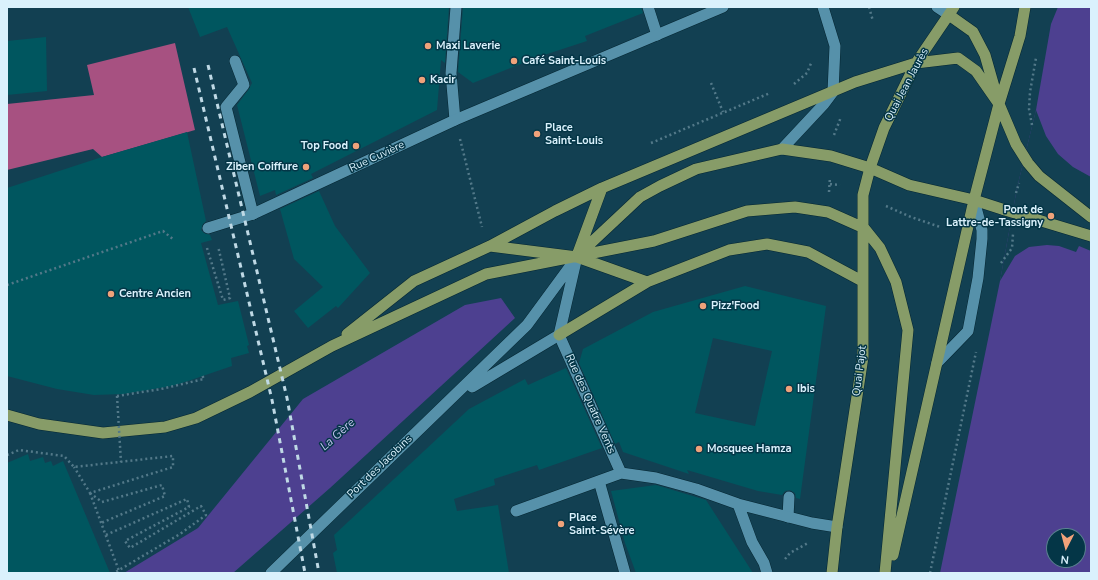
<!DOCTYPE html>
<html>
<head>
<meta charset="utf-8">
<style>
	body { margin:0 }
	#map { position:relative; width:1098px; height:580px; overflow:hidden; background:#124052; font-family:"Nunito Sans",sans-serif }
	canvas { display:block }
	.frame { position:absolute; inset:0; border:8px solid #daf1fc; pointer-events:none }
	.north { position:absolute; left:1046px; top:528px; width:40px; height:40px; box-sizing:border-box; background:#043647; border:1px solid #5a818f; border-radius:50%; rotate:186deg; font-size:11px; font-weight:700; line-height:16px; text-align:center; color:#daf1fc }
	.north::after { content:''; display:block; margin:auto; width:14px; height:18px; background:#f0a27a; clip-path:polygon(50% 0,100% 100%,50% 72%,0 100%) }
</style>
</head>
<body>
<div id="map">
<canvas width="1098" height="580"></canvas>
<div class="frame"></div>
<div class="north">N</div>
</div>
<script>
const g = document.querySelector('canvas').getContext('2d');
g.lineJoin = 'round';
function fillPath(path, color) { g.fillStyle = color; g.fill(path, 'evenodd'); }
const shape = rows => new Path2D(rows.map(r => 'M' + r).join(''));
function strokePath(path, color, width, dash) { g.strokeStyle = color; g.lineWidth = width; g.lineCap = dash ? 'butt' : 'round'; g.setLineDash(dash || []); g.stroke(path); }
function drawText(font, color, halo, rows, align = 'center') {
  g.font = font + ' "Nunito Sans",sans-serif'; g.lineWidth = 3; g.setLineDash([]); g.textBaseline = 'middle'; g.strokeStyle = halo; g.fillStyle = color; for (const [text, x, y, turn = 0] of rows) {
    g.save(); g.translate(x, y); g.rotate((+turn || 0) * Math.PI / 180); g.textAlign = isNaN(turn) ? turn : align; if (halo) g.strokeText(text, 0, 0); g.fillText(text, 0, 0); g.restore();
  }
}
fillPath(shape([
	[175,43,195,130,102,157,93,149,7,170,7,104,94,95,87,65]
]), '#a75181');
fillPath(shape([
	[1058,7,1091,7,1091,573,940,573,1000,281,1017,188,1036,110,1051,24],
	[1054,536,1078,536,1078,560,1054,560],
	[501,298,515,318,330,488,233,573,124,573,198,528,303,399,465,305]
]), '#4d4090');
fillPath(shape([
	[1036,110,1046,136,1058,154,1073,167,1091,177,1091,251,1079,246,1076,252,1059,246,1047,245,1029,247,1015,256,1000,281,1017,188]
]), '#124052');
fillPath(shape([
	[188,7,449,7,445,63,441,60,437,110,311,174,313,178,276,195,275,190,260,196,237,105,249,89,252,83,227,27,200,37],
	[463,7,641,7,643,13,585,36,587,41,538,57,473,83,458,72],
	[46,37,47,91,7,95,7,41],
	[187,132,206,221,203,224,201,230,204,233,210,235,212,240,201,243,218,305,238,301,249,345,247,346,249,353,231,358,232,366,191,380,172,386,123,394,94,395,57,389,7,376,7,188,102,157],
	[319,191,335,226,370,273,338,308,336,306,308,328,294,311,323,287,294,259,280,209],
	[745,286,826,306,800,499,796,498,795,493,790,490,785,491,782,495,758,491,687,470,689,474,623,452,619,442,615,444,579,363,583,349,653,312],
	[713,338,772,351,755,426,695,413],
	[566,368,602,448,539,470,537,465,494,479,495,485,454,499,457,511,498,505,509,573,337,573,333,553,337,550,334,535,469,409,525,379,528,385],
	[28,454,30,461,43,457,45,463,51,461,53,466,63,461,110,573,7,573,7,463],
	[656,485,706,500,753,573,636,573,625,543,611,491]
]), '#00565f');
const service = shape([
	[208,228,253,214],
	[937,363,968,331,978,278,982,239,982,230,974,200],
	[788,517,789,497]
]);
const pedestrian = shape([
	[648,7,657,35],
	[235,61,244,85,226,107,253,214],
	[455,120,451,73,456,7]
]);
const minor = shape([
	[937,7,949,15],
	[782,149,824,104,833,92,835,46,823,7],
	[253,214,455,120,723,7],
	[559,335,621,473],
	[599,481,625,573],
	[738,504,752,542,764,563,767,573],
	[516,511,621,473,656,478,696,489,738,504,812,523,837,527]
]);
const secondary = shape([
	[472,387,559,335,576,261],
	[271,573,527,325,577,257]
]);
const primary = shape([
	[949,15,973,32,985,55,999,104,1016,144,1028,163,1039,176,1091,217],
	[490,246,577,257,647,282],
	[578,253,602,188],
	[577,256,640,197,660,186,696,169,782,149,831,156,870,168,909,185,974,200,1005,210],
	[347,334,414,281,490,246,555,211,602,188,855,82,916,63,958,58,976,71,999,104],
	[559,335,647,282,729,250,767,244,808,252,862,281],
	[7,415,39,424,103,433,165,427,196,418,250,392,332,346,486,274,654,241,747,211,795,207,828,212,864,228,880,248,896,282,908,330,885,573],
	[893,555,974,200,999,104,1020,36,1025,7],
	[832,573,837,527,863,357,863,195,870,168,884,128,916,63,954,7]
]);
strokePath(service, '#052632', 12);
strokePath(pedestrian, '#052632', 12);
strokePath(minor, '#052632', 12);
strokePath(secondary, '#052632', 12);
strokePath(primary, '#052632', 12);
strokePath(shape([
	[869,7,873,21],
	[711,83,723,112],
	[794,84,807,73,812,61],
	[1032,125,1029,109,1030,92,1036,58],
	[834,135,841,117],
	[460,139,482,227],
	[651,143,770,93],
	[830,184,840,185],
	[829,192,830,177],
	[1016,193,1019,183],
	[886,206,911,217,940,227],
	[207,248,223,300,230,298,218,246],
	[1001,263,1012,248,1013,234],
	[7,285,163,231,174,240],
	[117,396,161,389,204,379,202,375],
	[7,455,19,450,64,456,74,467,173,456,173,467,90,493,74,467],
	[90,493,102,502,162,485,165,496,101,523],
	[90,493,119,571],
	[106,535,187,499,189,507,125,541,130,548,201,506,206,515,180,534,114,573],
	[785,559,790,553,808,543],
	[930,573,976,352]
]), '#537989', 2.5, [2, 3]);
strokePath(service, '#5691aa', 11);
strokePath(pedestrian, '#5691aa', 11);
strokePath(minor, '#5691aa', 11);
strokePath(secondary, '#5691aa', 11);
strokePath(primary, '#879c68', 11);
strokePath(shape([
	[208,65,287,398,319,573],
	[194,68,272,400,305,573]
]), '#bfd9e5', 3, [5, 5]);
const primaryBridge = shape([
	[1005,210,1091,236]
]);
strokePath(primaryBridge, '#052632', 12, []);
strokePath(shape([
	[117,396,121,462]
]), '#537989', 2.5, [2, 3]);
strokePath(primaryBridge, '#879c68', 11);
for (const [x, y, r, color] of [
	[428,46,4,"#f0a27a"],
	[514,61,4,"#f0a27a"],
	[422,80,4,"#f0a27a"],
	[537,134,4,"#f0a27a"],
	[356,146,4,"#f0a27a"],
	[306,167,4,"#f0a27a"],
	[1051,216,4,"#f0a27a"],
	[111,294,4,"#f0a27a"],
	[703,306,4,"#f0a27a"],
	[789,389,4,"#f0a27a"],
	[699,449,4,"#f0a27a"],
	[561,524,4,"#f0a27a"]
]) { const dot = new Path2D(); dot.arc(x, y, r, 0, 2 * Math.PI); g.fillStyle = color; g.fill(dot); strokePath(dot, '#043647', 1.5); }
drawText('bold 11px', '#daf1fc', '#043647', [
	["Maxi Laverie",436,46],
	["Café Saint-Louis",522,61],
	["Kacir",430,80],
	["Place",545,128],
	["Saint-Louis",545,141],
	["Top Food",348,146,"right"],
	["Ziben Coiffure",298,167,"right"],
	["Pont de",1043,210,"right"],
	["Lattre-de-Tassigny",1043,223,"right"],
	["Centre Ancien",119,294],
	["Pizz'Food",711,306],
	["Ibis",797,389],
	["Mosquee Hamza",707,449],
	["Place",569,518],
	["Saint-Sévère",569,531]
], 'left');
drawText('11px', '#daf1fc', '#043647', [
	["Quai Jean Jaurès",907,85,-62],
	["Rue Cuvière",377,157,-25],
	["Quai Pajot",860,371,-83],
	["Rue des Quatre Vents",590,404,66],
	["Port des Jacobins",380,467,-44]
]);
drawText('italic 12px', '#c2c0ed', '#043647', [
	["La Gère",338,435,-42]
]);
</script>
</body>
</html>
